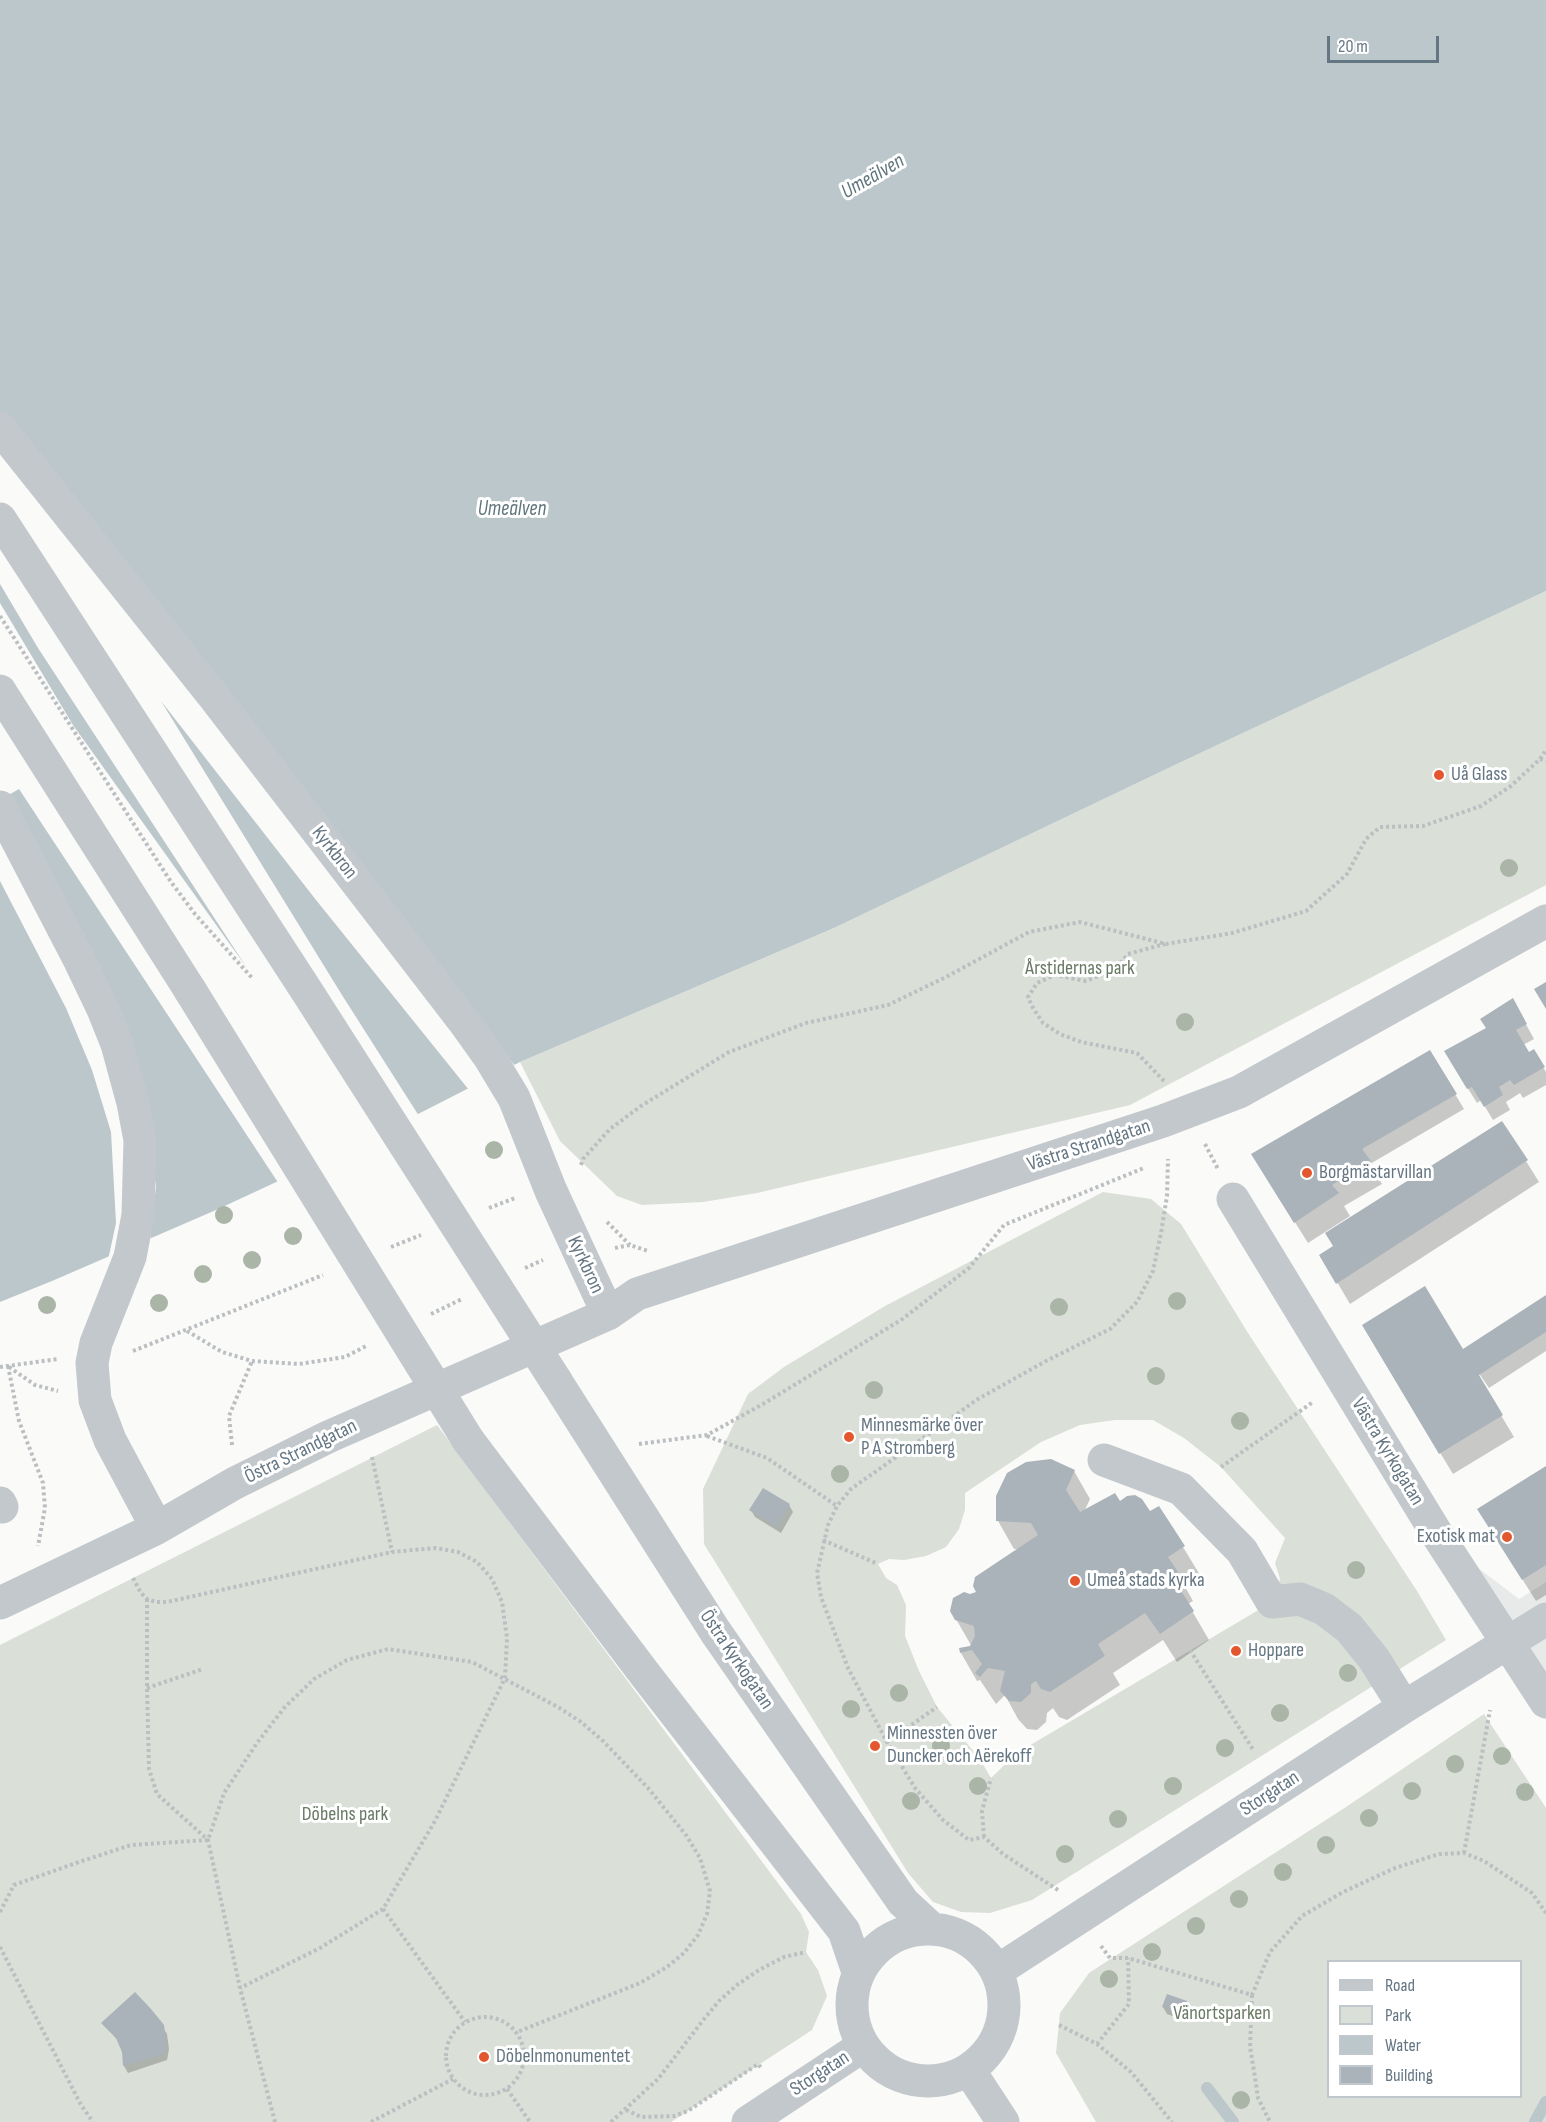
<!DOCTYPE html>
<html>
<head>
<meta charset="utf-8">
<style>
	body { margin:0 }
	#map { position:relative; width:1546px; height:2122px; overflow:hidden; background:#fafaf8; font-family:"Sofia Sans Condensed",sans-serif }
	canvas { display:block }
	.legend { position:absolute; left:1327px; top:1960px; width:195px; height:138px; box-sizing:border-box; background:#fff; border:2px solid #c1c8cd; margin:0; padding:8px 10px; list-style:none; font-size:18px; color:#657683 }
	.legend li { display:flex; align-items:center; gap:12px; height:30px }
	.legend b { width:30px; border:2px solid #c1c8cd }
	.scale { position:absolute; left:1327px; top:36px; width:112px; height:27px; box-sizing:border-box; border:3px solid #657683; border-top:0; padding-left:8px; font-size:18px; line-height:21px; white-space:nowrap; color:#657683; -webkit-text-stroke:4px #fff; paint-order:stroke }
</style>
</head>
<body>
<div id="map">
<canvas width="1546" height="2122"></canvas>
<ul class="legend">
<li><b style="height:8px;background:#c3c8cc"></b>Road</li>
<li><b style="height:16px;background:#dadfd7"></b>Park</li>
<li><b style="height:16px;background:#bbc7cb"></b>Water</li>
<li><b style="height:16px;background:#aab3b9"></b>Building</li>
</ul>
<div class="scale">20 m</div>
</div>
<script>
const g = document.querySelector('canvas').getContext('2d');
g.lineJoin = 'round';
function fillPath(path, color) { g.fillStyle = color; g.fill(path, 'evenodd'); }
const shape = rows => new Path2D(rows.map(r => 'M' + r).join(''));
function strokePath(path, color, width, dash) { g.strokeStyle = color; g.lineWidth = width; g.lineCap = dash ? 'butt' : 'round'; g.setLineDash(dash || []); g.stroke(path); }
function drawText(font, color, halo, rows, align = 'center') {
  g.font = font + ' "Sofia Sans Condensed",sans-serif'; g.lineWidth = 6; g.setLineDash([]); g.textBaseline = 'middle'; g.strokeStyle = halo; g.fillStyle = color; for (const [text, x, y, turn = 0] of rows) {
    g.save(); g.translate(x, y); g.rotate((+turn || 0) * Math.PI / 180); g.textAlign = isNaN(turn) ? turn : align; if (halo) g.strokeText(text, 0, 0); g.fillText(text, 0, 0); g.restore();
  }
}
fillPath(shape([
	[1440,1539,1519,1599,1546,1582,1546,1702]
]), '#e8e9e9');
fillPath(shape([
	[1546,591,1546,885,1130,1105,757,1193,703,1202,642,1205,617,1196,560,1141,520,1062,834,928,1179,763],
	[1103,1192,1151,1199,1181,1224,1248,1333,1417,1591,1446,1640,1032,1900,990,1913,961,1912,933,1902,908,1873,704,1544,703,1489,748,1394,784,1367,885,1306],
	[1115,1420,1153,1420,1184,1438,1221,1467,1285,1538,1275,1563,1280,1579,1272,1602,1017,1753,991,1778,979,1758,937,1707,919,1671,905,1636,906,1605,897,1585,886,1578,878,1564,889,1559,904,1560,926,1556,946,1547,959,1529,965,1510,965,1493,1041,1442,1080,1425],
	[437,1425,801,1914,809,1932,806,1952,818,1970,827,1996,812,2030,671,2122,0,2122,0,1645],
	[1484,1714,1546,1808,1546,2122,1096,2122,1056,2053,1060,2013,1089,1973,1346,1807],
	[1328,1962,1520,1962,1520,2096,1328,2096]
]), '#dadfd7');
fillPath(shape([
	[0,0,1546,0,1546,591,1179,763,834,928,520,1062,371,1138,216,1210,52,1281,0,1302]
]), '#bbc7cb');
fillPath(shape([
	[0,421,328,839,516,1067,469,1090,316,900,161,701,342,995,419,1116,372,1141,279,1184,19,789,5,797,143,1100,156,1186,150,1242,108,1260,116,1223,111,1132,92,1070,66,1008,0,881,0,603,73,725,247,968,38,648,0,584]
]), '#fafaf8');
fillPath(shape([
	[1521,1015,1534,1039,1523,1045,1528,1054,1533,1051,1546,1072,1546,1085,1523,1098,1520,1093,1506,1102,1510,1110,1493,1120,1481,1100,1477,1103,1454,1066],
	[1430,1052,1464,1109,1370,1164,1382,1184,1344,1206,1350,1216,1308,1243,1266,1176],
	[1526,1161,1539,1182,1350,1304,1321,1255],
	[1546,1297,1546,1351,1489,1388,1476,1369,1474,1370,1514,1437,1453,1474,1376,1347,1466,1357],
	[1546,1468,1546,1595,1536,1601,1492,1531],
	[1074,1471,1090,1499,1084,1512,1120,1503,1150,1513,1183,1547,1200,1575,1184,1585,1193,1601,1188,1604,1209,1640,1177,1662,1163,1640,1113,1673,1120,1685,1067,1720,1059,1717,1053,1708,1047,1713,1046,1722,1037,1730,1027,1729,1018,1719,1005,1695,996,1704,980,1680,977,1681,961,1653,972,1647,956,1619,970,1596,978,1593,1019,1549,1014,1549,998,1521],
	[789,1505,793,1512,781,1533,755,1517,751,1510],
	[1186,2002,1190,2009,1186,2021,1167,2014,1163,2007],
	[103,2023,162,2026,167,2034,169,2049,167,2060,128,2073,124,2066,124,2051,120,2043]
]), '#0003');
strokePath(shape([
	[1207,2088,1233,2122],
	[1535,2122,1546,2102]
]), '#bbc7cb', 12);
fillPath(shape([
	[1546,982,1546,1009,1534,989],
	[1513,998,1527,1024,1516,1030,1529,1052,1534,1049,1545,1067,1514,1085,1510,1080,1499,1087,1503,1095,1484,1107,1472,1087,1467,1089,1444,1051,1486,1028,1480,1019],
	[1430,1050,1457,1094,1362,1149,1371,1161,1332,1185,1339,1193,1294,1223,1251,1154],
	[1502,1121,1528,1160,1336,1284,1319,1255,1333,1246,1325,1233],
	[1425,1286,1463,1349,1546,1295,1546,1332,1479,1375,1503,1415,1439,1454,1362,1325],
	[1051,1459,1075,1470,1066,1490,1080,1512,1115,1493,1120,1501,1127,1496,1135,1495,1142,1499,1150,1511,1159,1506,1185,1546,1168,1557,1178,1572,1172,1577,1194,1611,1160,1634,1145,1613,1098,1644,1105,1656,1050,1692,1041,1689,1036,1681,1031,1684,1031,1693,1021,1702,1009,1701,1000,1691,1005,1671,988,1668,980,1677,975,1673,982,1664,972,1650,960,1653,959,1648,970,1646,975,1636,974,1626,955,1620,950,1611,953,1598,964,1592,970,1594,976,1592,973,1586,975,1577,1038,1535,1031,1523,996,1521,996,1496,1007,1473,1026,1462],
	[1546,1466,1546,1565,1522,1580,1477,1509],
	[763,1488,790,1504,777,1527,749,1510],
	[135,1992,151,2009,164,2025,166,2041,164,2054,123,2066,122,2052,116,2038,101,2023],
	[1167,1994,1187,2001,1183,2015,1162,2007]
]), '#aab3b9');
strokePath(shape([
	[1540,759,1546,761],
	[1164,1081,1137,1053,1081,1042,1060,1034,1043,1023,1033,1008,1028,997,1037,983,1055,975,1086,981,1115,969,1128,954,1165,944],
	[1205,1144,1218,1169],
	[581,1165,583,1159,610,1129,641,1106,729,1052,806,1023,888,1005,946,977,1029,932,1080,922,1166,944,1232,933,1306,911,1347,874,1366,839,1380,827,1423,826,1481,806,1511,786,1540,759,1546,750],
	[489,1208,515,1198],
	[607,1222,630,1245],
	[391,1247,421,1235],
	[615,1248,630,1245,648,1251],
	[525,1268,543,1260],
	[431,1314,462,1299],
	[187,1331,222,1352,252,1361,299,1364,345,1357,368,1345],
	[133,1351,323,1275],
	[8,1366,19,1421,43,1483,45,1508,38,1546],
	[0,1367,58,1359],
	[9,1367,35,1385,58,1391],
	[707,1436,767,1458,837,1506],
	[639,1444,707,1435,763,1404,901,1320,969,1268,1004,1225,1144,1168],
	[232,1445,229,1416,252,1361],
	[372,1457,392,1552],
	[1221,1467,1313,1402],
	[823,1540,878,1564],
	[133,1578,141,1593,147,1599,156,1602,167,1602,392,1552,435,1548,458,1552,477,1562,492,1579,502,1602,507,1638,505,1678,435,1821,383,1909,320,1948,240,1988],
	[147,1599,147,1688,149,1769,157,1794,208,1840,240,1988,275,2122],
	[1190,1650,1254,1751],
	[147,1688,203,1669],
	[887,1742,937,1707],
	[984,1837,982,1811,991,1778],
	[1464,1853,1490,1710],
	[1058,1890,1003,1854,984,1837,969,1840,943,1820,915,1788,887,1742,848,1668,821,1597,817,1573,828,1525,837,1506,851,1489,978,1399,1046,1361,1110,1329,1137,1302,1153,1271,1161,1233,1167,1196,1168,1159],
	[383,1909,465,2022],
	[0,1912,14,1885,76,1863,131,1845,208,1840,224,1793,257,1743,284,1708,314,1679,347,1660,388,1649,472,1662,558,1707,581,1722,603,1741,648,1788,686,1835,700,1858,710,1891,707,1914,698,1935,684,1953,667,1967,640,1983,517,2032],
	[1101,1946,1110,1958,1128,1958,1252,1995,1270,1952,1302,1916,1343,1892,1395,1868,1439,1854,1464,1853,1484,1861,1532,1893,1546,1913],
	[0,1947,81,2105,93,2122],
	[1252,1995,1250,2047,1254,2071,1258,2098,1270,2122],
	'446 2056a39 39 0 1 1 78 0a39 39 0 1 1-78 0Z',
	[1059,2025,1097,2044,1131,2072,1172,2122],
	[1097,2044,1129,2004,1128,1958],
	[507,2089,530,2122],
	[626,2110,641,2117,674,2116,688,2111,758,2064,762,2069],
	[371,2122,453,2079],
	[611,2122,658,2079,704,2019,719,2001,737,1985,759,1970,784,1957,806,1952]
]), '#bbbfc2', 4, [3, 3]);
strokePath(shape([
	[0,428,215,698,465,1023,490,1058,514,1098,551,1191,608,1314],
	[0,691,190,990],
	[0,807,80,961,103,1009,117,1044,133,1103,140,1140,138,1215,130,1257,96,1343,92,1363,95,1400,110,1440,157,1528],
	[1233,1199,1440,1539,1546,1702],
	[556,1381,715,1631,903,1902,931,1928],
	[468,1440,644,1673,844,1931,858,1972],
	[1104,1460,1181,1489,1242,1551,1272,1602,1300,1599,1324,1609,1349,1628,1374,1659,1404,1707],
	[0,1503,2,1507],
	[0,1603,157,1528,235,1483,328,1437,608,1314,637,1294,1163,1121,1239,1092,1546,921],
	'852 2005a76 76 0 1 1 152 0a76 76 0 1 1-152 0Z',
	[997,1971,1404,1707,1546,1619],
	[969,2070,1003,2122],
	[748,2122,863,2046]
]), '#c3c8cc', 33);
strokePath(shape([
	[0,616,171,882,195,914,253,979]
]), '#bbbfc2', 4, [3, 3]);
strokePath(shape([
	[0,519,308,993,556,1381],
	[190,990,468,1440]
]), '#c3c8cc', 33);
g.fillStyle = '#aab4a7';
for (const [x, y] of [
	[1509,868],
	[1185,1022],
	[494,1150],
	[224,1215],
	[293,1236],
	[252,1260],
	[203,1274],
	[1177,1301],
	[159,1303],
	[47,1305],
	[1059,1307],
	[1156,1376],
	[874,1390],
	[1240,1421],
	[840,1474],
	[1356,1570],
	[1348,1673],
	[899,1693],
	[851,1709],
	[1280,1713],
	[941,1746],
	[1225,1748],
	[1502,1756],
	[1455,1764],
	[978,1786],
	[1173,1786],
	[1412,1791],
	[1525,1792],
	[911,1801],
	[1369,1818],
	[1118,1819],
	[1326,1845],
	[1065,1854],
	[1283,1872],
	[1239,1899],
	[1196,1926],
	[1152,1952],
	[1109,1979],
	[1241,2100]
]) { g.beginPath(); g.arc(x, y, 9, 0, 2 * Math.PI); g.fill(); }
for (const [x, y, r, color] of [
	[1439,775,6,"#e4572e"],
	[1307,1173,6,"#e4572e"],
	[849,1437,6,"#e4572e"],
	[1507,1537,6,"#e4572e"],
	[1075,1581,6,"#e4572e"],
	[1236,1651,6,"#e4572e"],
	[875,1746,6,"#e4572e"],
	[484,2057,6,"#e4572e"]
]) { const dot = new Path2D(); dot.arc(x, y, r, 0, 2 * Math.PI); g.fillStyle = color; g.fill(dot); strokePath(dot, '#fff', 2); }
drawText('20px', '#657683', '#fff', [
	["Uå Glass",1451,775],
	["Borgmästarvillan",1319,1173],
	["Minnesmärke över",861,1426],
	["P A Stromberg",861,1449],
	["Exotisk mat",1495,1537,"right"],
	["Umeå stads kyrka",1087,1581],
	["Hoppare",1248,1651],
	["Minnessten över",887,1734],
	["Duncker och Aërekoff",887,1757],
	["Döbelnmonumentet",496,2057]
], 'left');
drawText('20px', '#657683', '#fff', [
	["Kyrkbron",334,853,52],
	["Västra Strandgatan",1089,1146,-18],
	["Kyrkbron",585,1265,65],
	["Östra Strandgatan",301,1452,-26],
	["Västra Kyrkogatan",1387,1452,59],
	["Östra Kyrkogatan",736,1660,56],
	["Storgatan",1270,1794,-33],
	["Storgatan",820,2074,-33]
]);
drawText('20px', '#687a64', '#fff', [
	["Årstidernas park",1080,969],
	["Döbelns park",345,1815],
	["Vänortsparken",1222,2014]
]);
drawText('italic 21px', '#60757c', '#fff', [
	["Umeälven",873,177,-30],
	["Umeälven",512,510]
]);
</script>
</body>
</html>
